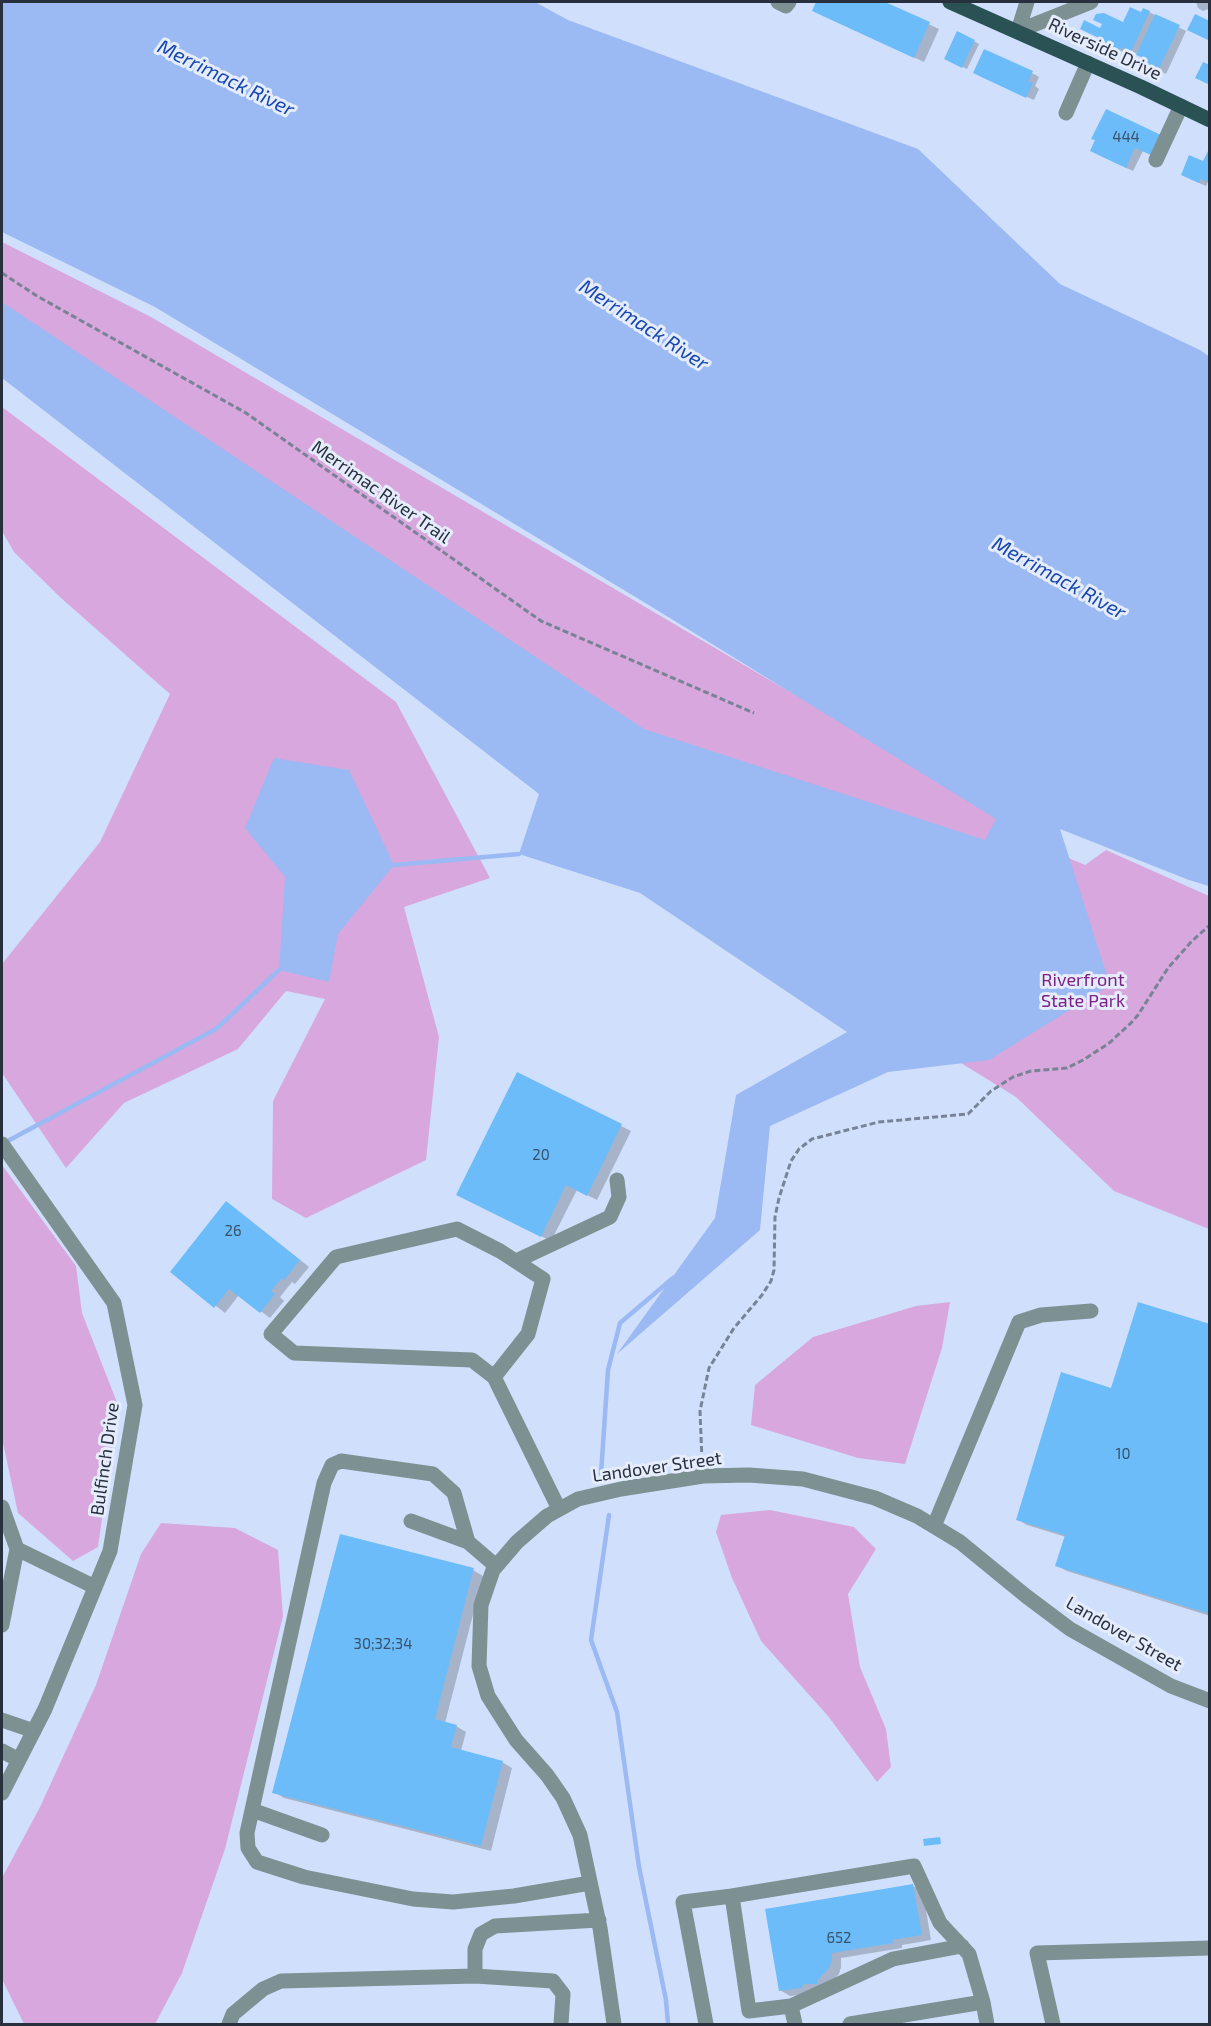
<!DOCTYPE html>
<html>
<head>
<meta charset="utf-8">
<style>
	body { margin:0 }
	#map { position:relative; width:1211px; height:2026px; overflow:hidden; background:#d0e0fc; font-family:"Exo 2",sans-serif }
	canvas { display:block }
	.frame { position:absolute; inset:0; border:3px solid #282f3d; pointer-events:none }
</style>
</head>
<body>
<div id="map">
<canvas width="1211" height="2026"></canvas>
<div class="frame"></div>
</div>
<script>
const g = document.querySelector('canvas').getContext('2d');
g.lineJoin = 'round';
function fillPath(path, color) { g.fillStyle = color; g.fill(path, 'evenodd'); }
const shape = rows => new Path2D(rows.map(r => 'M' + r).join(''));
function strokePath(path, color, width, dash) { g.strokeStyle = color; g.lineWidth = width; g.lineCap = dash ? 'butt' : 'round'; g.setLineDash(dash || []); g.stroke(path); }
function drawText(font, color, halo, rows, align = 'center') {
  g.font = font + ' "Exo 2",sans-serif'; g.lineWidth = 6; g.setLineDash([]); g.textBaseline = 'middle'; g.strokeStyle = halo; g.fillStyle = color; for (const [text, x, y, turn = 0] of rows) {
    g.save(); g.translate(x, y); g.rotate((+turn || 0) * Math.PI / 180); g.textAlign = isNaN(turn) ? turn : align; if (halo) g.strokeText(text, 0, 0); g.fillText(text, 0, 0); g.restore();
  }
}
fillPath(shape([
	[2,242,151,317,935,777,1038,845,1085,865,1106,850,1209,896,1209,1229,1114,1191,1016,1097,927,1042,2,369],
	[2,407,396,702,490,878,404,907,439,1037,426,1160,306,1218,272,1199,273,1101,325,999,286,991,238,1049,124,1103,66,1168,2,1073,2,964,100,842,170,694,61,598,14,552,2,531],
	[2,1165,76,1266,82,1313,118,1405,98,1547,73,1561,18,1513,2,1438],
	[950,1302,942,1348,905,1464,858,1458,751,1425,755,1385,813,1337,916,1306],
	[770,1510,854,1527,876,1549,848,1594,860,1667,886,1729,891,1767,877,1782,828,1716,761,1641,732,1578,716,1532,721,1515],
	[161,1523,235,1528,278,1550,283,1616,225,1849,182,1973,155,2024,24,2024,2,1979,2,1878,40,1807,96,1685,141,1554]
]), '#d8a7de');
fillPath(shape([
	[2,2,535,2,568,20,918,149,1060,284,1200,350,1210,357,1209,886,1189,880,1060,829,1110,985,989,1060,888,1072,770,1126,760,1230,617,1354,715,1218,736,1095,847,1032,640,893,519,854,539,794,2,378,2,302,644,729,985,840,996,819,652,607,155,307,2,232],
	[274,758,349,770,394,865,338,934,329,982,279,970,285,877,245,828]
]), '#9bb9f2');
fillPath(shape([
	[818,2,881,2,939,29,924,62,824,16,814,10],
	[1196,2,1210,2,1209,9,1203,11,1198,8],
	[1149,12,1186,31,1166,74,1155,69,1150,60,1129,50,1127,54,1113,47,1107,41,1101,30,1124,24,1141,14],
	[958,33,979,44,967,69,950,61],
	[1032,73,1039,77,1035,86,1039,89,1034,100,982,77],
	[1106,111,1143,151,1133,171,1099,155],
	[1210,152,1210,183,1208,182,1206,186,1190,179,1204,163],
	[518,1074,631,1131,597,1200,577,1190,551,1241,468,1200],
	[227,1203,236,1209,309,1267,295,1284,292,1282,280,1297,284,1301,270,1318,239,1295,225,1313,172,1272],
	[1210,1326,1210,1616,1067,1571,1057,1566,1066,1537,1027,1525,1017,1519,1112,1390],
	[473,1570,483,1576,445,1723,456,1726,466,1732,461,1751,502,1762,512,1768,491,1851,284,1798,274,1792],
	[913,1886,923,1892,931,1940,902,1945,902,1948,841,1958,841,1967,839,1974,827,1987,812,1993,790,1996,780,1990]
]), '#0003');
strokePath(shape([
	[394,865,519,854],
	[4,1143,216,1029,279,970],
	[601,1474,608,1370,620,1323,673,1278],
	[609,1515,591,1640,617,1712,639,1867,666,2000,668,2024]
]), '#9bb9f2', 4.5);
fillPath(shape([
	[816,2,885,2,930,22,914,58,812,11],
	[1130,7,1141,12,1143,8,1150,11,1131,52,1121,48,1119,51,1104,44,1105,41,1080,29,1084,20,1100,28,1102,24,1093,20,1096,14,1104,13,1123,22],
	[1155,14,1180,25,1158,71,1146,65,1148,60,1136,55],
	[1195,14,1210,21,1210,41,1187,30],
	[957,31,975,40,962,68,944,59],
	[984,49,1033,71,1028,81,1033,83,1026,98,973,73],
	[1203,62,1210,65,1210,85,1195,78],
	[1106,109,1161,135,1151,155,1135,148,1126,168,1090,151,1095,140,1091,139],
	[1210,147,1210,183,1200,179,1199,183,1181,175,1189,155,1203,161],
	[517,1072,622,1124,587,1196,566,1185,541,1237,456,1195],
	[226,1201,300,1260,284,1280,282,1278,271,1291,275,1294,260,1313,229,1289,214,1308,170,1272],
	[1138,1302,1210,1324,1210,1614,1055,1566,1065,1535,1016,1520,1061,1372,1111,1388],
	[340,1534,474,1568,435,1719,457,1725,451,1747,503,1761,481,1846,272,1793],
	[940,1837,941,1844,924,1846,923,1839],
	[913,1884,922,1935,892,1940,893,1943,832,1953,832,1961,829,1968,817,1981,817,1984,803,1984,802,1988,779,1991,765,1909]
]), '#6cbcf9');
strokePath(shape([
	[2,273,37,296,246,413,541,621,754,713],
	[702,1461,700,1411,709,1368,734,1328,762,1295,771,1281,774,1270,775,1217,779,1198,791,1161,799,1149,812,1139,879,1122,968,1114,991,1091,1013,1077,1031,1071,1067,1068,1083,1060,1108,1044,1131,1023,1138,1015,1168,968,1191,942,1210,925]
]), '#788398', 3, [6, 3]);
strokePath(shape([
	[778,2,786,6,789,2],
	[1018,31,1091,2],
	[1018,31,1027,2],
	[1066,113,1088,63],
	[1156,160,1181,106],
	[2,1144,114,1303,135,1405,110,1551,45,1709,2,1793],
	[516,1261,610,1217,619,1197,617,1180],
	[494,1377,472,1360,294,1353,271,1334,336,1257,457,1229,500,1251,543,1279,528,1334,494,1377,559,1509],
	[2,1507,17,1549,95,1587],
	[411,1521,468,1542],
	[934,1526,1019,1322,1041,1315,1091,1311],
	[496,1566,468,1542,454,1493,433,1474,341,1461,332,1465,324,1483,252,1810,247,1833,248,1848,257,1862,304,1877,413,1899,453,1902,514,1896,590,1883],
	[2,1625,17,1549],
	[2,1720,34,1731],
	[2,1751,19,1760],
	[252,1810,322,1835],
	[732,1896,914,1866,940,1923,969,1954,983,2002,850,2024],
	[475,1976,475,1949,481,1934,495,1926,599,1920],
	[983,2002,987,2024],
	[791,2006,893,1959,962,1946],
	[229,2024,233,2014,263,1989,281,1981,475,1976,553,1981,563,1994,561,2024],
	[614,2024,600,1928,580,1835,563,1798,547,1775,516,1740,488,1696,479,1666,481,1605,493,1570,517,1542,547,1516,578,1499,621,1489,703,1476,749,1475,803,1479,875,1498,917,1516,960,1542,1026,1596,1070,1629,1171,1686,1210,1701],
	[706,2024,683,1902,732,1896,749,2011,791,2006,795,2024],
	[1053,2024,1037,1953,1210,1948]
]), '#7d9193', 15);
strokePath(shape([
	[950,2,1141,87,1210,120]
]), '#2a5255', 15);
drawText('15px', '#39526c', null, [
	["444",1126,137],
	["20",541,1155],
	["26",233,1231],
	["10",1123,1454],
	["30;32;34",383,1644],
	["652",839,1938]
]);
drawText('18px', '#282f3d', '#e5ecfb', [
	["Riverside Drive",1105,49,25],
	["Merrimac River Trail",381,492,35],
	["Bulfinch Drive",105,1459,-82],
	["Landover Street",657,1467,-8],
	["Landover Street",1124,1634,30]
]);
drawText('18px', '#7d1f89', '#e5ecfb', [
	["Riverfront",1083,980],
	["State Park",1083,1001]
]);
drawText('italic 20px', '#1646b1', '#e5ecfb', [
	["Merrimack River",226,78,26],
	["Merrimack River",644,325,33],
	["Merrimack River",1059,578,29]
]);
</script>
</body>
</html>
